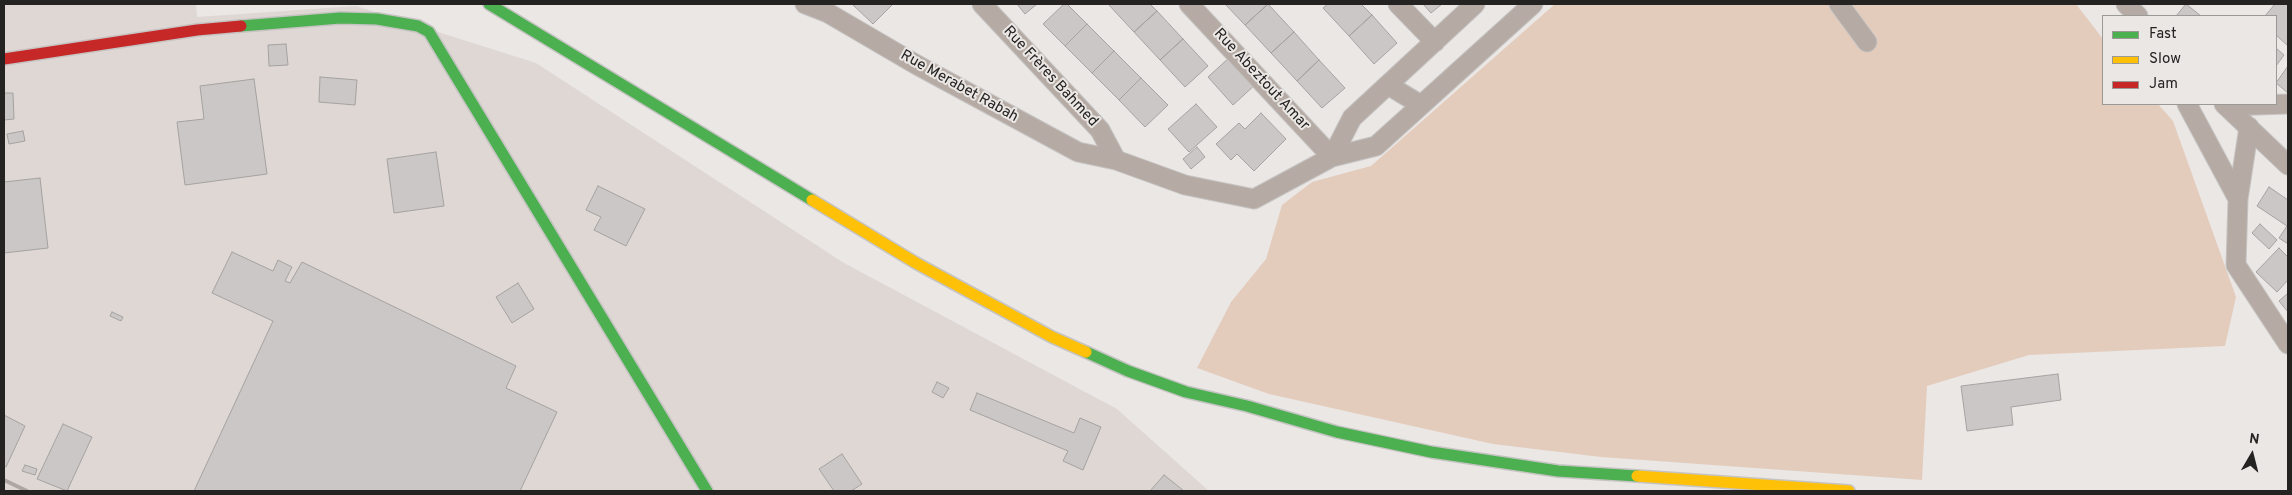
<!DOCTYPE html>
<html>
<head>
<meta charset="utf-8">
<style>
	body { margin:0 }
	#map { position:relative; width:2292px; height:495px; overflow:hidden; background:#eae7e5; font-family:Overpass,sans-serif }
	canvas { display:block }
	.frame { position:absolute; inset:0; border:5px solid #242322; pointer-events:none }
	.legend { position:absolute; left:2102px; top:15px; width:175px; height:90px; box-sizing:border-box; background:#ebe7e4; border:1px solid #9b9996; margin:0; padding:6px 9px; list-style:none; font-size:15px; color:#242322 }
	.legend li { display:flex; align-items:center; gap:10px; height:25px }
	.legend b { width:25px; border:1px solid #9b9996 }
	.north { position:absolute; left:2227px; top:430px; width:50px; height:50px; -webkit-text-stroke:4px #ebe7e4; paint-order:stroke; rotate:8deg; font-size:14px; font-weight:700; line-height:20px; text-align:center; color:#242322 }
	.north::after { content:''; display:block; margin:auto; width:18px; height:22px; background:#242322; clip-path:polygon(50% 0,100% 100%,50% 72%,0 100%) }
</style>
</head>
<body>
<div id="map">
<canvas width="2292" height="495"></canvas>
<div class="frame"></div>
<ul class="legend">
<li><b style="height:6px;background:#4caf50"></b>Fast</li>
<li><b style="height:6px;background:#ffc107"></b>Slow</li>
<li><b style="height:6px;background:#c62828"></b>Jam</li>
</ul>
<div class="north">N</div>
</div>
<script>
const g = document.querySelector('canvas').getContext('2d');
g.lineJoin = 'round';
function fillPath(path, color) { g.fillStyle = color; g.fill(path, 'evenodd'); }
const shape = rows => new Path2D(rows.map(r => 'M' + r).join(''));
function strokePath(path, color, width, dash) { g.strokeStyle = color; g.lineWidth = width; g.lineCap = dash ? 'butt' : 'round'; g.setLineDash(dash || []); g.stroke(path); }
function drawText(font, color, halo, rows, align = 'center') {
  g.font = font + ' Overpass,sans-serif'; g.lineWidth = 4; g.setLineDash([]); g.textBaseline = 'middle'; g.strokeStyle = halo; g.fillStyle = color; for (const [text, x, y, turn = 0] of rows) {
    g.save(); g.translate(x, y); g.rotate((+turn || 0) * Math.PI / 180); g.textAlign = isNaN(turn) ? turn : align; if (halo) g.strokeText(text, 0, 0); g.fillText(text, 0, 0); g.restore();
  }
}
fillPath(shape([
	[4,4,196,4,197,17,356,6,536,63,844,263,1117,409,1209,491,4,491]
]), '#dfd7d4');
fillPath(shape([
	[1555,4,2076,4,2103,39,2103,104,2158,104,2173,121,2236,297,2225,346,2029,355,1927,386,1922,480,1601,457,1493,444,1269,394,1197,368,1231,302,1266,259,1282,205,1312,182,1371,166]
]), '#e4ccbd');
const building = shape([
	[852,4,893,4,873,24,852,4],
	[1017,4,1037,4,1025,14,1017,4],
	[1064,4,1067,4,1087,24,1065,46,1043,24,1064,4],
	[1108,4,1150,4,1157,11,1134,32,1108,4],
	[1225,4,1268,4,1245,25,1225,4],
	[1268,4,1294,32,1271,53,1245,25,1268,4],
	[1328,4,1361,4,1372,15,1349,36,1323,8,1328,4],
	[1423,4,1442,4,1431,13,1423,4],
	[2186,4,2201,16,2176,16,2186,4],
	[2275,4,2288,4,2288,46,2276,35,2276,16,2265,16,2275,4],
	[1157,11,1183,39,1160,60,1134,32,1157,11],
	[1372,15,1397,43,1374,64,1349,36,1372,15],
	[1087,24,1114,51,1092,73,1065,46,1087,24],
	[1294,32,1319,60,1297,81,1271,53,1294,32],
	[1183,39,1208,66,1185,87,1160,60,1183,39],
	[286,44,288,65,269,66,268,45,286,44],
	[2276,48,2284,55,2276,66,2276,48],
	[1114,51,1141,78,1119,100,1092,73,1114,51],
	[1231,56,1256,84,1233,105,1208,77,1231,56],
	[1319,60,1345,88,1322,108,1297,81,1319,60],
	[2288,66,2288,93,2276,83,2288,66],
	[320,77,357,80,355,105,319,102,320,77],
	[1141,78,1168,105,1145,127,1119,100,1141,78],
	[254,79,267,174,185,185,177,122,204,119,200,86,254,79],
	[4,93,13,93,14,119,4,120,4,93],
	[1196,104,1217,127,1189,152,1168,129,1196,104],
	[1261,113,1286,139,1254,171,1237,154,1231,160,1216,144,1239,123,1245,129,1261,113],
	[23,131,25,141,9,144,7,134,23,131],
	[1197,147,1205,157,1191,169,1183,159,1197,147],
	[436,152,444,206,394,213,387,159,436,152],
	[40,178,48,248,4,253,4,182,40,178],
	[598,186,645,209,626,246,594,230,601,217,586,210,598,186],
	[2269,187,2288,200,2288,244,2279,238,2287,226,2257,206,2269,187],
	[2260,224,2277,240,2269,249,2252,233,2260,224],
	[2279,248,2288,257,2288,280,2277,292,2256,272,2279,248],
	[232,252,273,271,278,260,292,267,285,281,290,283,302,262,516,366,506,388,557,412,520,491,194,491,273,321,212,293,232,252],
	[518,283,534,309,512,323,496,297,518,283],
	[2288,293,2288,312,2279,301,2288,293],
	[112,312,123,317,121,321,110,316,112,312],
	[2058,374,2061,400,2011,407,2013,425,1967,431,1961,386,2058,374],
	[937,382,949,388,943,398,932,392,937,382],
	[977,393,1074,433,1080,418,1101,427,1083,470,1063,461,1068,451,970,410,977,393],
	[4,415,25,426,6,467,4,466,4,415],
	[63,424,92,437,67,491,37,479,63,424],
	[842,454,862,484,851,491,834,491,819,469,842,454],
	[25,465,37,469,35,475,22,471,25,465],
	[1164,475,1184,491,1150,491,1164,475]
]);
fillPath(building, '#cac7c6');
strokePath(building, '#a5a3a1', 1);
const street = shape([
	[805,4,828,13,917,65,1078,152,1116,160],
	[982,4,1100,130,1116,160,1185,185,1254,199,1332,157,1376,146,1533,4],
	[1189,4,1332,157],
	[1398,4,1435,42],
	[1839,4,1867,42],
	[2126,4,2138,16],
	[1388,85,1421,105],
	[2187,104,2238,199,2236,265,2288,344],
	[2224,104,2288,165],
	[2226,106,2288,104],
	[1332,157,1352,118,1475,4],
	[2238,199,2249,127]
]);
const fast = shape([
	[489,4,812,200],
	[241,26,340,18,377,19,418,26,429,32,707,491],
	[1086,352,1128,371,1186,392,1247,406,1337,432,1431,452,1558,471,1637,476]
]);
const slow = shape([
	[812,200,916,263,1052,337,1086,352],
	[1637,476,1849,491]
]);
const jam = shape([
	[4,59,197,30,241,26]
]);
strokePath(street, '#c6c4c3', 21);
strokePath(fast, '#c6c4c3', 14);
strokePath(slow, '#c6c4c3', 14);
strokePath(jam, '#c6c4c3', 14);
strokePath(street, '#b5aba4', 19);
strokePath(fast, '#4caf50', 11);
strokePath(slow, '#ffc107', 11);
strokePath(jam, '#c62828', 11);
strokePath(shape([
	[4,480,27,491]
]), '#aea6a3', 4);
drawText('15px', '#242322', '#ebe7e4', [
	["Rue Frères Bahmed",1050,77,47],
	["Rue Abeztout Amar",1261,80,47],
	["Rue Merabet Rabah",959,87,29]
]);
</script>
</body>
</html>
